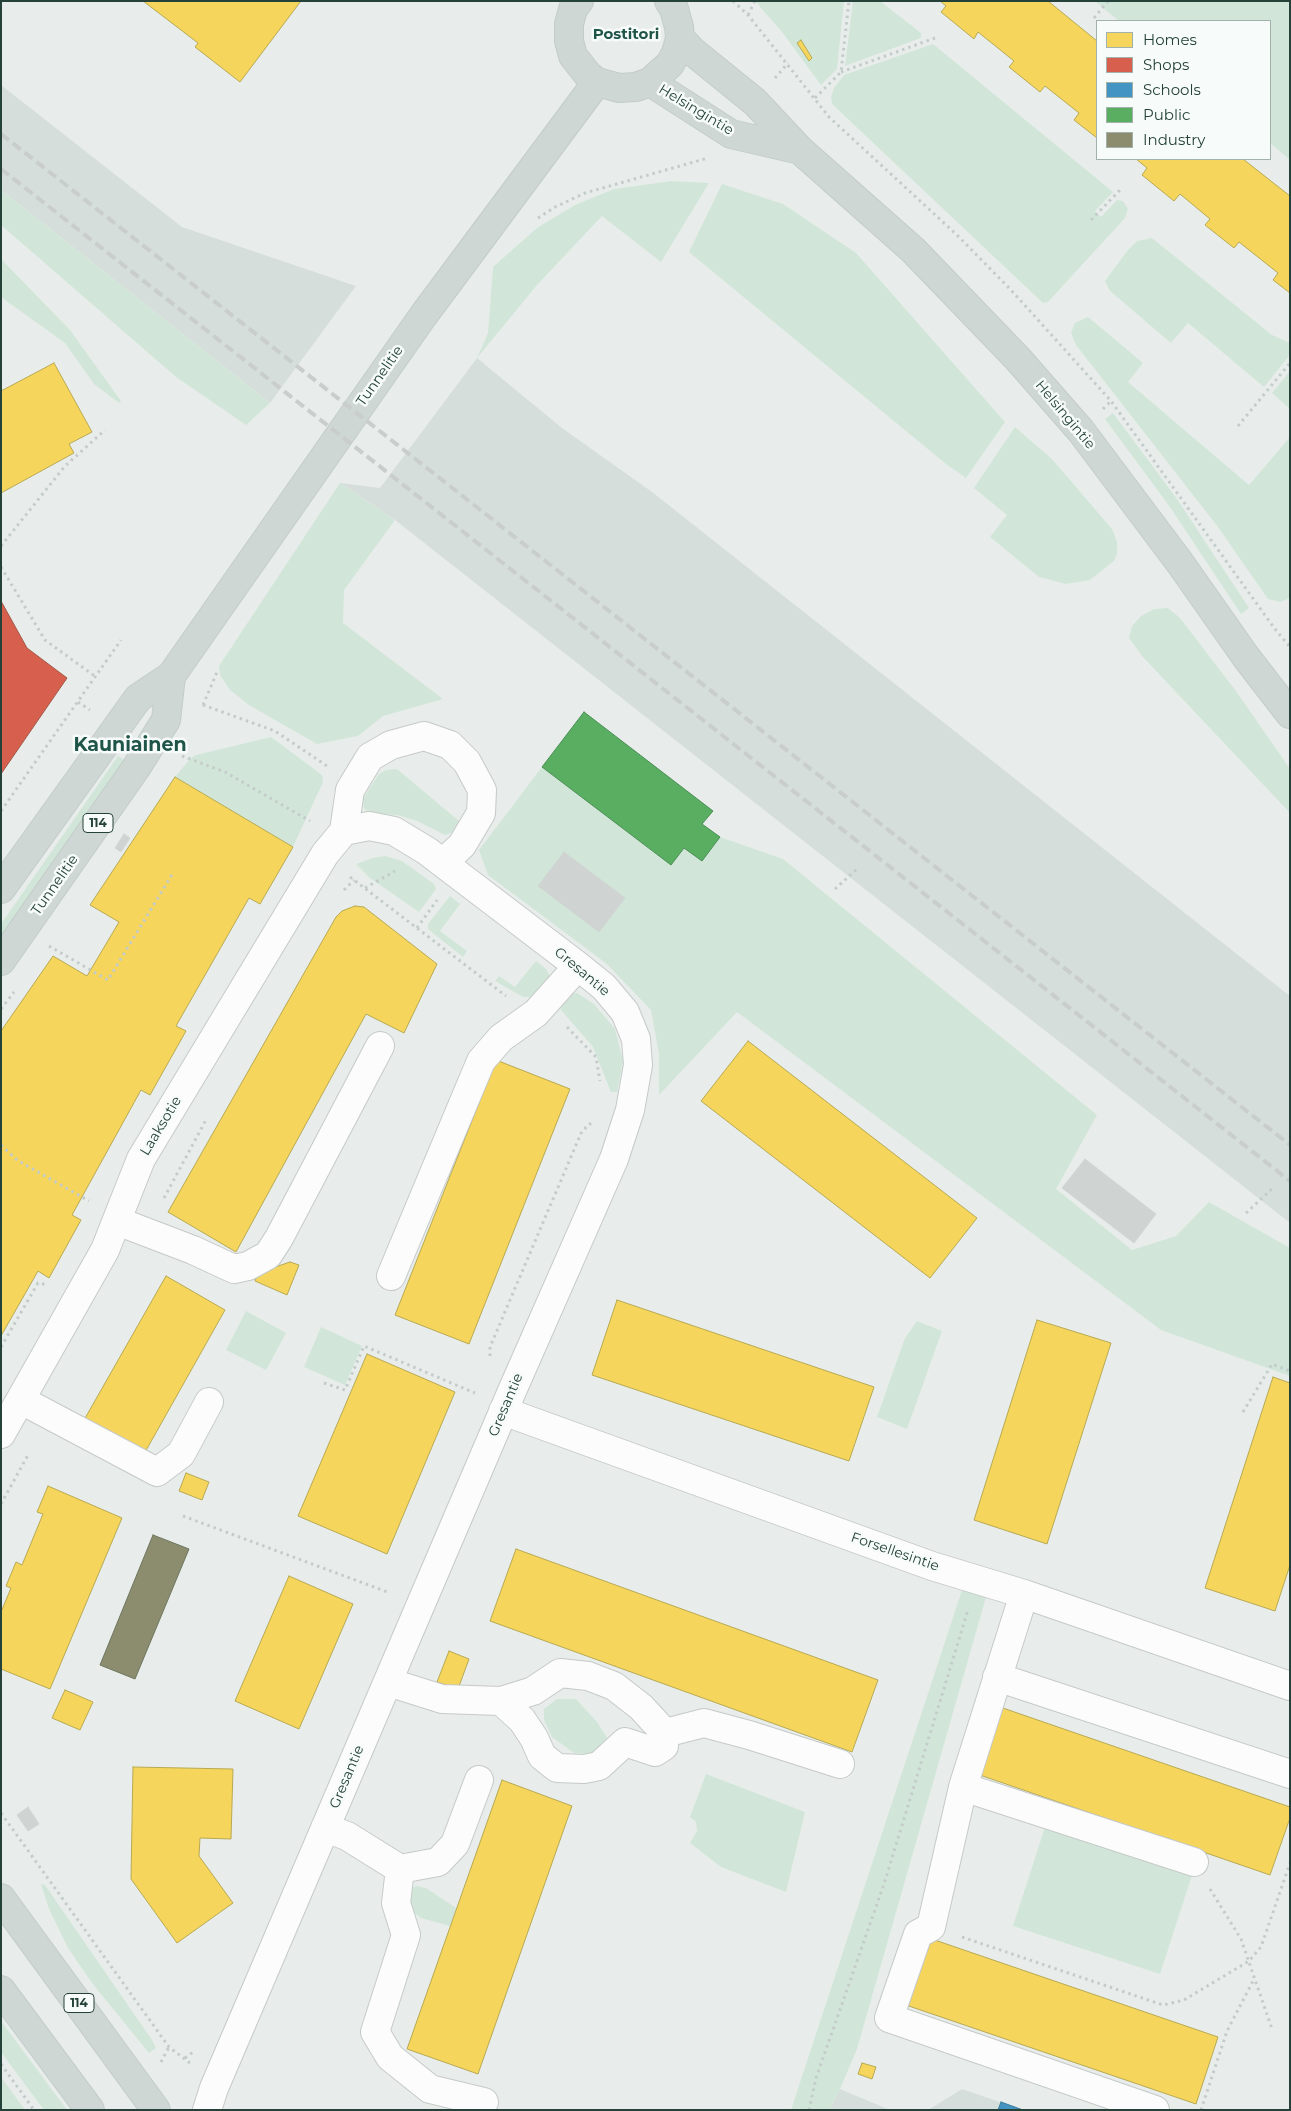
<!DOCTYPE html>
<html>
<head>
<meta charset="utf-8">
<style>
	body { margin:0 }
	#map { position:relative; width:1291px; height:2111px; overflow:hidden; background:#e8edeb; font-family:Montserrat,sans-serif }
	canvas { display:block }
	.frame { position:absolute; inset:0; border:2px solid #24423a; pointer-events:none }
	.legend { position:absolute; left:1096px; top:20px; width:175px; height:140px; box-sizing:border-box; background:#f7fbf9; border:1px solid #a3b1ad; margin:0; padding:6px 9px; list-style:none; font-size:15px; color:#24423a }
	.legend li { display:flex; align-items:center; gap:10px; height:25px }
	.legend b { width:25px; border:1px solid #a3b1ad }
</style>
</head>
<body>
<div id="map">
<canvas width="1291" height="2111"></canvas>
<div class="frame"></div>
<ul class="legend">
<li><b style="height:14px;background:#f6d55c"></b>Homes</li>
<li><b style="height:14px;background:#d6604d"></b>Shops</li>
<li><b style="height:14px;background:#4393c3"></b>Schools</li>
<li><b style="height:14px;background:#5aae61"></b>Public</li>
<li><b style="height:14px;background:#8c8c6e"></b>Industry</li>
</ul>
</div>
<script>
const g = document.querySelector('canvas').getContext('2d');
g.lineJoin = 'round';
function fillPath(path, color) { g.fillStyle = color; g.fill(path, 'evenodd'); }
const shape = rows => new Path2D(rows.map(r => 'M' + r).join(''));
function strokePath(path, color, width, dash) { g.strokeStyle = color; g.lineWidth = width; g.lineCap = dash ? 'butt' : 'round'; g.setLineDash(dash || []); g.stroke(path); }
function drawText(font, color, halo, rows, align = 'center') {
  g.font = font + ' Montserrat,sans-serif'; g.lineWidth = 5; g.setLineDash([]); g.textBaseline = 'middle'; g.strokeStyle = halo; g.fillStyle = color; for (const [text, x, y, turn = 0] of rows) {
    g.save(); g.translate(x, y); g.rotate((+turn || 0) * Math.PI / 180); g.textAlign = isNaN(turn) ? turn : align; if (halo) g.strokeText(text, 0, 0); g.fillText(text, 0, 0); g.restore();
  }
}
fillPath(shape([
	[1,85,182,227,356,286,270,403,1,190],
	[477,358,562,428,652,492,1290,996,1290,1223,395,520,340,483,380,488],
	[840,2089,890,2110,829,2110],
	[962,2089,1023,2110,928,2110]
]), '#d6dedb');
fillPath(shape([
	[755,1,844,1,837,69,821,85,782,32],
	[853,1,880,1,921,33,921,38,845,66],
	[1095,1,1290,1,1290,160,1270,143,1270,21,1119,21],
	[933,44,1113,192,1095,211,1101,217,1117,200,1123,201,1128,209,1125,218,1048,302,1043,303,832,104,831,97,834,88,844,75],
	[672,181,709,183,661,262,602,216,537,285,477,358,488,333,493,267,537,228,575,205,614,189],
	[722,184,783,204,856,253,1005,422,966,478,946,464,689,252],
	[1,190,270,403,246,425,176,377,1,225],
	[1152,238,1272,335,1290,343,1289,356,1264,387,1188,323,1171,343,1110,291,1105,281,1128,250,1137,241],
	[1,259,70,330,121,401,119,403,94,384,65,343,1,297],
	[1088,317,1143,363,1128,382,1249,485,1290,437,1290,598,1280,602,1268,599,1218,527,1076,345,1071,333,1075,323],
	[1290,371,1290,409,1272,393],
	[1113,413,1177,499,1249,608,1241,614,1170,507,1105,419],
	[1015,427,1052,459,1112,529,1117,542,1117,554,1114,561,1090,580,1066,584,1039,577,990,537,1007,515,974,488],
	[340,483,395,520,344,590,343,623,443,699,383,716,358,736,317,744,249,705,230,690,220,675,219,666],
	[1168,608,1180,618,1236,691,1290,769,1290,813,1142,656,1129,638,1132,626,1141,616,1154,609],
	[271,737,322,775,323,782,293,847,175,777,190,759,196,755],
	[118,756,126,761,1,938,1,924],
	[542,767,671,865,684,848,720,837,783,859,1097,1115,1056,1189,1132,1250,1176,1236,1209,1202,1290,1248,1290,1376,1161,1330,737,1012,659,1095,659,1054,651,1010,607,964,488,875,479,850],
	[397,769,459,821,460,826,455,832,445,835,417,821,397,815,369,813,364,808,363,799,369,789,379,774,386,770],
	[385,856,402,861,434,884,436,889,419,912,370,878,356,864,373,858],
	[450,896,460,904,440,931,467,951,463,957,428,929,428,924],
	[536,961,546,969,550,976,546,985,533,997,523,997,495,981,499,976,515,987],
	[577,993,594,1004,615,1029,623,1061,617,1092,611,1092,593,1047,561,1010,560,1002,566,994],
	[246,1311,286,1333,266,1370,226,1350],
	[917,1321,942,1331,907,1429,877,1417,905,1338],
	[321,1327,362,1346,345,1385,304,1367],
	[962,1590,986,1597,857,2049,840,2089,829,2110,791,2110],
	[557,1699,576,1699,597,1722,607,1738,606,1751,603,1755,574,1753,552,1737,544,1720,544,1709],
	[706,1774,805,1812,786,1892,721,1867,690,1843,697,1831,696,1822,690,1817],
	[1046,1824,1193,1872,1160,1974,1013,1926],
	[41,1884,45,1885,152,2040,156,2048,149,2053,92,1983,68,1948,49,1909],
	[416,1886,426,1888,456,1908,450,1926,421,1918,411,1910,408,1902,410,1889],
	[1,2021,67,2110,44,2110,1,2052],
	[1,2077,25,2110,1,2110]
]), '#d1e6d8');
const homes = shape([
	[143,1,301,1,240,82,195,47,198,43,143,1],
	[940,1,1048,1,1097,41,1097,138,1074,120,1079,113,1045,86,1040,92,1009,67,1014,61,978,32,974,39,941,12,946,6,940,1],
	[801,40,812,58,809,61,797,43,801,40],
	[1136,159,1243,159,1290,196,1290,293,1273,280,1278,273,1239,242,1234,248,1205,225,1210,219,1180,194,1174,201,1142,175,1147,168,1136,159],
	[54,363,92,432,69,444,74,453,1,493,1,391,54,363],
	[175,777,293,847,260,904,249,898,176,1026,186,1031,150,1095,141,1090,72,1215,81,1220,49,1278,38,1271,1,1336,1,1031,53,956,87,976,119,922,90,905,175,777],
	[355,906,364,907,437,964,404,1033,366,1014,236,1252,168,1212,336,917,342,911,355,906],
	[748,1041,977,1218,930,1278,701,1101,748,1041],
	[496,1060,570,1089,469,1344,395,1315,496,1060],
	[290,1262,299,1265,287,1295,255,1281,258,1273,290,1262],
	[166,1276,225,1310,144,1454,84,1420,166,1276],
	[617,1300,874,1387,849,1461,592,1375,617,1300],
	[1037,1320,1111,1343,1047,1544,974,1520,1037,1320],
	[367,1354,455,1392,387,1554,298,1516,367,1354],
	[1273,1377,1290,1383,1290,1565,1275,1611,1205,1588,1273,1377],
	[186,1473,209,1482,202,1500,179,1491,186,1473],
	[48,1486,122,1518,50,1689,1,1669,1,1612,11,1588,6,1586,16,1562,22,1565,43,1514,37,1512,48,1486],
	[516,1549,878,1680,852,1752,490,1621,516,1549],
	[289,1576,353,1604,299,1729,235,1701,289,1576],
	[449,1651,469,1659,458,1689,437,1682,449,1651],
	[65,1690,93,1702,80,1730,52,1718,65,1690],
	[997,1706,1290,1807,1290,1818,1270,1875,974,1773,997,1706],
	[133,1767,233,1769,231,1839,200,1838,199,1856,233,1903,177,1943,131,1879,133,1767],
	[502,1780,572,1806,478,2074,407,2049,502,1780],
	[923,1936,1218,2037,1196,2104,900,2003,923,1936],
	[862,2063,876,2067,872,2079,858,2074,862,2063]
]);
fillPath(homes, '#f6d55c');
strokePath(homes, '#b7a952', 1);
const shops = shape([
	[1,601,27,648,67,678,1,774,1,601]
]);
fillPath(shops, '#d6604d');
strokePath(shops, '#a15747', 1);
const schools = shape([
	[1001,2102,1023,2110,998,2110,1001,2102]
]);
fillPath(schools, '#4393c3');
strokePath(schools, '#3a7b9a', 1);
const public = shape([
	[584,712,713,811,702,824,720,837,702,861,684,848,671,865,542,767,584,712]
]);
fillPath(public, '#5aae61');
strokePath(public, '#4a8e55', 1);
const industry = shape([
	[153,1535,189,1549,135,1679,100,1665,153,1535]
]);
fillPath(industry, '#8c8c6e');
strokePath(industry, '#6d765e', 1);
const building = shape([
	[124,834,130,838,121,852,115,848,124,834],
	[564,852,625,898,599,932,538,886,564,852],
	[1085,1159,1156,1214,1134,1243,1062,1188,1085,1159],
	[28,1807,39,1824,28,1831,17,1815,28,1807]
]);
fillPath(building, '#cfd4d2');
strokePath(building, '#d1d6d4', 1);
const minor = shape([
	[344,831,350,790,370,757,391,745,424,736,450,745,467,762,482,790,481,813,462,845,443,863],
	[117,1221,193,1250,234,1269,248,1266,268,1255,279,1238,380,1046],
	[391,1276,481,1061,501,1038,536,1013,578,966],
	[21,1400,157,1472,181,1454,209,1402],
	[503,1411,932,1566,1024,1594,1290,1686],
	[1,1434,105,1250,141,1159,325,854,344,831],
	[1024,1594,963,1787,931,1927,918,1934,889,2018,1155,2110],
	[997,1677,1290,1774],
	[388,1682,442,1699,501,1701,533,1691,560,1673,588,1676,614,1686,641,1707,665,1733,664,1746,655,1752,625,1742,599,1766,584,1769,557,1768,542,1756,534,1738,522,1720,501,1701],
	[665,1733,704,1723,749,1735,840,1764],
	[963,1787,1194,1862],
	[325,1828,347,1836,400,1869,396,1903,406,1935,375,2032,390,2057,430,2089,484,2102],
	[400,1869,438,1862,455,1844,479,1780],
	[207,2110,214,2088,512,1391,614,1159,630,1110,638,1065,636,1039,625,1012,604,987,578,966,427,851,394,831,369,826,344,831]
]);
const major = shape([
	[579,1,573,9,569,24,569,41,573,56,588,75,597,82,619,88,636,87,650,82,670,64,676,53,680,38,679,27,674,9,669,1],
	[680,38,692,51,755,102,800,150,913,250,1018,359,1081,431,1180,563,1246,657,1290,714],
	[650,82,731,134,800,150],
	[1,889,138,698,171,676,423,316,597,82],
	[1,961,136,768,166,720,171,676],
	[1,1898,156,2110],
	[1,1990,90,2110]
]);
strokePath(minor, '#c5cac8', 30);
strokePath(major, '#c3ccc9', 30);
strokePath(shape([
	[733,1,748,15,829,117,957,235,1011,290,1111,401,1275,629,1290,647],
	[748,15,755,1],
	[1094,18,1108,1],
	[841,72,935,38],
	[775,78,788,63],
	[815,98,841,72,849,1],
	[538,218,555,207,585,193,708,158],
	[1091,220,1121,189],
	[1103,409,1111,401],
	[1238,426,1290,363],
	[1,546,65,466,105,430],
	[1,567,45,640,96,677],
	[78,702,90,710],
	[203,705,217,672],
	[203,705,275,731,327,766],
	[182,756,225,772,310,821],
	[1,811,121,640],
	[350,877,506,996],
	[365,888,395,871],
	[835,889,857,869],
	[344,890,354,880],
	[417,928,437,900],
	[49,946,108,980,173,873],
	[1,1009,14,992],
	[567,1027,596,1057,600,1081],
	[1,1145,17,1160,89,1201],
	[164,1198,207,1118],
	[1246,1213,1273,1188],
	[1,1347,38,1283,48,1285],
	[490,1356,490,1347,582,1131,591,1123],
	[324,1383,345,1390,364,1346,475,1393],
	[1243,1412,1272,1364,1290,1371],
	[1,1504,28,1455],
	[183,1516,390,1593],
	[1,1813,169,2047,190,2063],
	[1210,1889,1241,1939,1272,2029],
	[962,1937,1163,2005,1184,2000,1249,1961,1261,1947,1290,1863],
	[185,2058,193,2052],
	[161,2062,169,2047],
	[1,2064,34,2110],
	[809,2110,816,2078,884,1884,968,1610],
	[1201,2110,1227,2031,1254,1979]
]), '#c3ccca', 3, [2.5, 4]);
strokePath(minor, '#fcfcfc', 28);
strokePath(major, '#cfd7d5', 28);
strokePath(shape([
	[1,134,1290,1145],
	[1,169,1290,1181]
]), '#c9cdcc', 4, [10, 5]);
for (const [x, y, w] of [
	[98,823,30],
	[79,2003,30]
]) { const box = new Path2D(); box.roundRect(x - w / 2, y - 9.5, w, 19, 4); g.fillStyle = '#f7fbf9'; g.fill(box); strokePath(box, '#24423a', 1); }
drawText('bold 12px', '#24423a', null, [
	["114",98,823],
	["114",79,2003]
]);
drawText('14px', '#24423a', '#f7fbf9', [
	["Helsingintie",696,110,31],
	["Tunnelitie",380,376,-55],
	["Helsingintie",1065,415,50],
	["Tunnelitie",55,885,-55],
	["Gresantie",582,972,40],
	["Laaksotie",161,1126,-59],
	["Gresantie",506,1405,-67],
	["Forsellesintie",895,1552,19],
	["Gresantie",347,1777,-67]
]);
drawText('bold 15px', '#1f5548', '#f7fbf9', [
	["Postitori",626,35]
]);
drawText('bold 19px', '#1f5548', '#f7fbf9', [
	["Kauniainen",130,745]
]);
</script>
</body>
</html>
